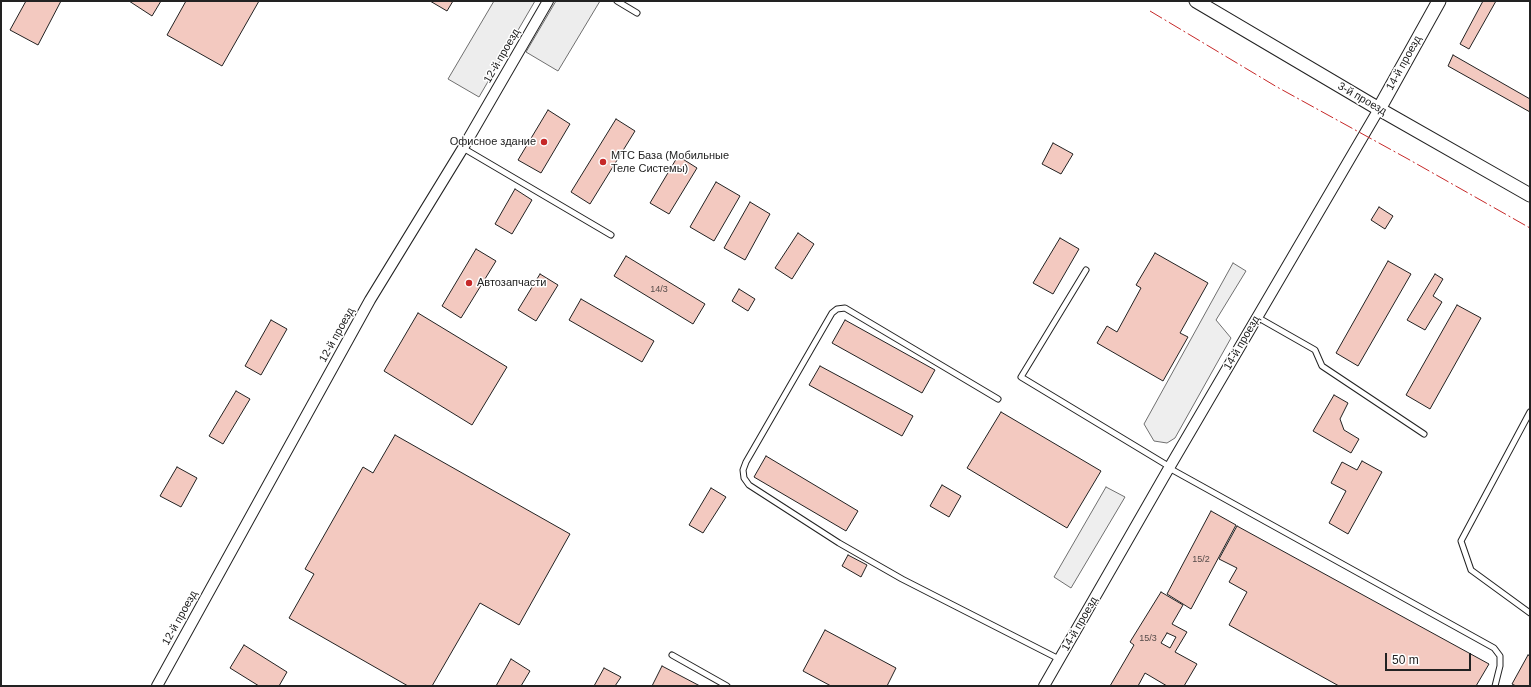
<!DOCTYPE html>
<html>
<head>
<meta charset="utf-8">
<style>
	body { margin:0 }
	#map { position:relative; width:1531px; height:687px; overflow:hidden; background:#fff; font-family:Helvetica,sans-serif }
	canvas { display:block }
	.frame { position:absolute; inset:0; border:2px solid #222; pointer-events:none }
	.scale { position:absolute; left:1385px; top:653px; width:86px; height:18px; box-sizing:border-box; border:2px solid #222; border-top:0; padding-left:5px; font-size:12px; line-height:14px; white-space:nowrap; color:#222; -webkit-text-stroke:3px #fff; paint-order:stroke }
</style>
</head>
<body>
<div id="map">
<canvas width="1531" height="687"></canvas>
<div class="frame"></div>
<div class="scale">50 m</div>
</div>
<script>
const g = document.querySelector('canvas').getContext('2d');
g.lineJoin = 'round';
function fillPath(path, color) { g.fillStyle = color; g.fill(path, 'evenodd'); }
const shape = rows => new Path2D(rows.map(r => 'M' + r).join(''));
function strokePath(path, color, width, dash) { g.strokeStyle = color; g.lineWidth = width; g.lineCap = dash ? 'butt' : 'round'; g.setLineDash(dash || []); g.stroke(path); }
function drawText(font, color, halo, rows, align = 'center') {
  g.font = font + ' Helvetica,sans-serif'; g.lineWidth = 3; g.setLineDash([]); g.textBaseline = 'middle'; g.strokeStyle = halo; g.fillStyle = color; for (const [text, x, y, turn = 0] of rows) {
    g.save(); g.translate(x, y); g.rotate((+turn || 0) * Math.PI / 180); g.textAlign = isNaN(turn) ? turn : align; if (halo) g.strokeText(text, 0, 0); g.fillText(text, 0, 0); g.restore();
  }
}
const green = shape([
	[1233,263,1246,271,1216,320,1231,338,1175,438,1167,443,1154,441,1144,424,1233,263],
	[1106,487,1125,497,1071,588,1054,577,1106,487]
]);
fillPath(green, '#eee');
strokePath(green, '#6f6f6f', 1);
const parking = shape([
	[494,1,535,1,479,97,448,79,494,1],
	[556,1,600,1,558,71,526,52,556,1]
]);
fillPath(parking, '#ededed');
strokePath(parking, '#6f6f6f', 1);
const building = shape([
	[26,1,61,1,38,45,10,30,26,1],
	[129,1,161,1,152,16,129,1],
	[186,1,259,1,222,66,167,35,186,1],
	[430,1,453,1,447,11,430,1],
	[1483,1,1496,1,1469,49,1460,44,1483,1],
	[1453,55,1530,99,1530,112,1448,66,1453,55],
	[548,110,570,124,541,173,518,160,548,110],
	[616,119,635,131,590,204,571,192,616,119],
	[1053,143,1073,154,1061,174,1042,164,1053,143],
	[678,156,697,168,669,214,650,203,678,156],
	[716,182,740,196,714,241,690,227,716,182],
	[515,189,532,200,512,234,495,224,515,189],
	[750,202,770,214,745,260,724,248,750,202],
	[1379,207,1393,216,1385,229,1371,220,1379,207],
	[798,233,814,244,792,279,775,268,798,233],
	[1060,238,1079,249,1053,294,1033,283,1060,238],
	[476,249,496,261,461,318,442,306,476,249],
	[1155,253,1208,283,1180,333,1188,337,1163,381,1097,343,1107,326,1117,332,1141,288,1136,285,1155,253],
	[626,256,705,304,693,324,614,276,626,256],
	[1388,261,1411,274,1358,366,1336,353,1388,261],
	[540,274,558,285,536,321,518,310,540,274],
	[1435,274,1443,279,1433,296,1442,302,1425,330,1407,320,1435,274],
	[739,289,755,299,748,311,732,301,739,289],
	[581,299,654,341,642,362,569,320,581,299],
	[1457,305,1481,318,1430,409,1406,395,1457,305],
	[418,313,507,367,472,425,384,371,418,313],
	[271,320,287,329,261,375,245,366,271,320],
	[845,320,935,370,922,393,832,343,845,320],
	[820,366,913,416,902,436,809,385,820,366],
	[236,391,250,399,223,444,209,436,236,391],
	[1334,395,1348,403,1340,419,1344,430,1359,439,1351,453,1313,431,1334,395],
	[1001,412,1101,471,1067,528,967,468,1001,412],
	[395,435,570,534,519,625,480,603,432,686,408,686,289,618,314,574,305,569,363,467,373,473,395,435],
	[766,456,858,511,846,531,754,477,766,456],
	[1362,461,1382,472,1348,534,1329,523,1346,491,1331,483,1342,462,1357,470,1362,461],
	[177,467,197,478,181,507,160,496,177,467],
	[942,485,961,496,949,517,930,506,942,485],
	[711,488,726,497,703,533,689,525,711,488],
	[1211,511,1236,525,1191,609,1167,594,1211,511],
	[1237,526,1489,664,1476,686,1339,686,1229,625,1247,592,1229,582,1237,568,1219,559,1237,526],
	[848,555,867,565,861,577,842,566,848,555],
	[1161,592,1183,605,1172,624,1187,632,1175,652,1197,664,1184,686,1167,686,1145,673,1138,686,1110,686,1134,645,1130,642,1161,592],
	[1167,633,1176,637,1170,648,1161,643,1167,633],
	[825,630,896,668,887,686,831,686,803,671,825,630],
	[244,645,287,672,279,686,259,686,230,668,244,645],
	[1528,655,1530,656,1530,686,1516,686,1512,684,1528,655],
	[511,659,530,671,521,686,496,686,511,659],
	[662,666,700,686,652,686,662,666],
	[604,668,621,677,615,686,594,686,604,668]
]);
fillPath(building, '#f3c9c0');
strokePath(building, '#222', 1);
const service = shape([
	[617,1,637,13],
	[463,148,611,235],
	[1086,270,1021,377,1170,467],
	[1257,317,1315,350,1322,366,1424,434],
	[998,399,845,308,837,309,832,313,746,462,743,470,744,478,749,485,839,543,902,579,1059,659],
	[1530,412,1461,541,1471,570,1530,613],
	[1169,468,1494,648,1500,656,1500,666,1495,686],
	[672,655,727,686]
]);
const minor = shape([
	[157,686,370,300,463,148,548,1],
	[1044,686,1169,468,1379,109]
]);
const tertiary = shape([
	[1196,1,1379,109,1530,195],
	[1379,109,1439,1]
]);
strokePath(service, '#222', 7);
strokePath(minor, '#222', 12);
strokePath(tertiary, '#222', 15);
strokePath(service, '#fff', 5);
strokePath(minor, '#fff', 10);
strokePath(tertiary, '#fff', 13);
strokePath(shape([
	[1150,11,1277,87,1408,159,1530,228]
]), '#c62828', 1, [14, 3, 2, 3]);
for (const [x, y, r, color] of [
	[544,142,4,"#c62828"],
	[603,162,4,"#c62828"],
	[469,283,4,"#c62828"]
]) { const dot = new Path2D(); dot.arc(x, y, r, 0, 2 * Math.PI); g.fillStyle = color; g.fill(dot); strokePath(dot, '#fff', 1.5); }
drawText('9px', '#564c4a', null, [
	["14/3",659,290],
	["15/2",1201,560],
	["15/3",1148,639]
]);
drawText('11px', '#222', '#fff', [
	["12-й проезд",502,56,-60],
	["14-й проезд",1404,63,-61],
	["3-й проезд",1362,99,30],
	["12-й проезд",337,335,-61],
	["14-й проезд",1242,343,-60],
	["12-й проезд",180,618,-61],
	["14-й проезд",1080,624,-60]
]);
drawText('11px', '#222', '#fff', [
	["Офисное здание",536,142,"right"],
	["МТС База (Мобильные",611,156],
	["Теле Системы)",611,169],
	["Автозапчасти",477,283]
], 'left');
</script>
</body>
</html>
